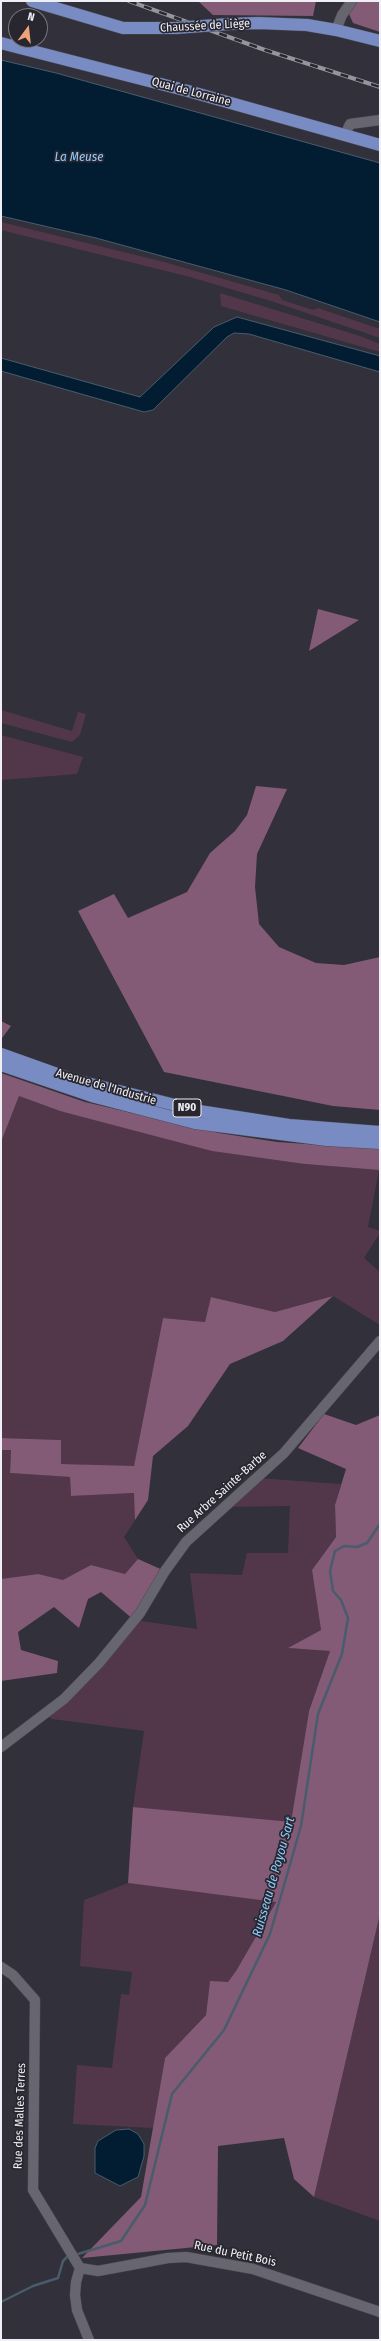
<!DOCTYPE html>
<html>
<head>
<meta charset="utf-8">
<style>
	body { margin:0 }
	#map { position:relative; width:381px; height:2341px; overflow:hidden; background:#32303a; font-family:"Fira Sans Condensed",sans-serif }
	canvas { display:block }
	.frame { position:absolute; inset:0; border:2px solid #efeff5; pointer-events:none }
	.north { position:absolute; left:8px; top:8px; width:40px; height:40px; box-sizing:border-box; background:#282730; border:1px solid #78777f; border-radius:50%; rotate:15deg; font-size:11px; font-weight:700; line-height:16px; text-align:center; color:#efeff5 }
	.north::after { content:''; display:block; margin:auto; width:14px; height:18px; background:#f0a278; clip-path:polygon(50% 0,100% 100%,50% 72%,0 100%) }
</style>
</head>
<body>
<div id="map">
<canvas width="381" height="2341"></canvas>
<div class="frame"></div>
<div class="north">N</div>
</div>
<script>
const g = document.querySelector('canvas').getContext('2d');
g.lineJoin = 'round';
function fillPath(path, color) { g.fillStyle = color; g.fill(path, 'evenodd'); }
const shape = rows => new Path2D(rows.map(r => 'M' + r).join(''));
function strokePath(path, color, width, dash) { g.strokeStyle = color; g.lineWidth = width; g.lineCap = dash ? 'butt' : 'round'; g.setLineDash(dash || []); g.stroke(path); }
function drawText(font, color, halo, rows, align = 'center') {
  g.font = font + ' "Fira Sans Condensed",sans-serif'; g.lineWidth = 3.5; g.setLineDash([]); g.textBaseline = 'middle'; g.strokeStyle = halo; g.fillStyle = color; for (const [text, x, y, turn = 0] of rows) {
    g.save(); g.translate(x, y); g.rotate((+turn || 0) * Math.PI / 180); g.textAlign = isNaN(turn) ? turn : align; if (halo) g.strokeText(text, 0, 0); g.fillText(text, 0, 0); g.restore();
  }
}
fillPath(shape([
	[1,222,164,262,279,295,282,300,313,310,318,308,380,329,380,338,271,301,190,277,1,230],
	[220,293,360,336,380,344,380,352,221,306],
	[1,710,72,731,78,712,86,714,80,735,72,742,1,723],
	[1,735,83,757,77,774,1,780],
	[19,1096,60,1111,305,1164,379,1170,368,1227,380,1231,380,1233,364,1258,380,1272,380,1325,333,1296,275,1312,212,1297,205,1322,163,1318,134,1467,61,1464,61,1440,1,1438,1,1142],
	[1,1450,11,1450,10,1473,70,1477,71,1496,135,1493,135,1520,124,1537,138,1559,125,1574,91,1565,63,1581,38,1574,1,1579],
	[257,1478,341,1484,335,1505,336,1537,312,1570,321,1630,289,1648,330,1651,309,1711,291,1823,133,1807,144,1731,52,1719,44,1714,134,1620,197,1629,190,1573,242,1575,247,1553,288,1553,290,1506,224,1507],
	[128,1883,276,1901,236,1971,228,1982,210,1982,206,2015,165,2058,153,2128,73,2124,77,2065,112,2068,121,1994,129,1995,132,1972,80,1966,84,1900],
	[380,1914,380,2221,314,2197]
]), '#52374a');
fillPath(shape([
	[198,1,316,1,313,16,213,15],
	[356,1,380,1,380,32,353,23,349,14],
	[318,609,359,620,309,651],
	[256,786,287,789,257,854,255,887,259,924,279,947,316,963,344,965,380,957,380,1110,333,1106,164,1072,78,911,114,894,128,918,187,892,210,853,235,831,247,815],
	[1,1021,11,1026,2,1038,1,1038],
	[1,1073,85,1102,219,1133,277,1142,380,1149,379,1170,305,1164,212,1151,60,1111,19,1096,1,1142],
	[333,1296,283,1341,230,1364,188,1426,153,1456,148,1500,135,1520,134,1493,71,1496,70,1477,10,1473,11,1450,1,1450,1,1438,61,1440,61,1464,134,1466,163,1318,205,1322,211,1297,275,1312],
	[324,1414,356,1425,380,1415,380,1914,314,2197,294,2179,284,2138,218,2146,217,2245,82,2258,141,2197,165,2058,206,2015,210,1981,228,1982,236,1971,276,1902,128,1883,133,1807,291,1822,309,1711,330,1651,288,1648,321,1630,312,1570,336,1537,335,1505,346,1469,298,1448],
	[138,1559,165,1571,134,1620,101,1592,88,1599,79,1628,54,1607,18,1632,21,1650,58,1661,57,1673,1,1681,1,1579,38,1574,63,1580,91,1565,125,1574]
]), '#835b76');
const water = shape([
	[1,60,56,73,380,163,380,322,286,290,96,238,1,216,1,60],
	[237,317,380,356,380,372,249,334,234,333,227,337,153,410,144,412,1,371,1,358,140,397,214,327,237,317],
	[129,2129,138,2134,144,2144,144,2156,138,2177,120,2186,95,2173,95,2148,98,2141,116,2130,129,2129]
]);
fillPath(water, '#021d32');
strokePath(water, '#495c6c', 1);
strokePath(shape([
	[78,2254,121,2241,145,2205,172,2094,224,2030,270,1934,301,1826,318,1714,342,1654,348,1618,341,1600,333,1591,330,1571,335,1551,344,1546,357,1547,367,1543,380,1524],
	[1,2302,33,2286,58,2278,63,2261,67,2257]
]), '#495c6c', 2.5);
const minor = shape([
	[336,30,342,15,352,1],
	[345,135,350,124,380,120],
	[1,1747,64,1699,99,1663,140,1613,165,1571,186,1542,284,1453,380,1341],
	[1,1967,13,1975,35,2000,33,2190,80,2268],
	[80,2268,98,2271,168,2258,186,2257,253,2269,380,2312],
	[80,2268,76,2282,75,2295,77,2310,89,2340]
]);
const major = shape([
	[32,1,123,28,176,28],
	[229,24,258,23,307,25,336,30,380,41],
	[1,43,188,91,380,145],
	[1,1054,71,1079,199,1111,289,1125,380,1132],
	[1,1065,95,1097,195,1123,327,1140,380,1143]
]);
strokePath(minor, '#4d4c54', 11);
strokePath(major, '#4d4c54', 13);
strokePath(minor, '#666570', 10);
strokePath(major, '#788bc3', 12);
const rail = shape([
	[129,1,265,50,380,87]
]);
strokePath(rail, '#95959c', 4);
strokePath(rail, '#282730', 2.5, [8]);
const majorBridge = shape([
	[176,28,229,24]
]);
strokePath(majorBridge, '#4d4c54', 13, []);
strokePath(majorBridge, '#788bc3', 12);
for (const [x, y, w] of [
	[187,1108,28]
]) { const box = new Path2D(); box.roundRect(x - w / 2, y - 9, w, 18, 3); g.fillStyle = '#282730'; g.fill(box); strokePath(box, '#efeff5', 1); }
drawText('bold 11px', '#efeff5', null, [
	["N90",187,1108]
]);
drawText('12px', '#efeff5', '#282730', [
	["Chaussée de Liège",205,26,-3],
	["Quai de Lorraine",191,92,15],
	["Avenue de l'Industrie",106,1087,16],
	["Rue Arbre Sainte-Barbe",222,1492,-42],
	["Rue des Malles Terres",20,2116,-88],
	["Rue du Petit Bois",235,2254,12]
]);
drawText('italic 13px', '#8ecbfe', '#282730', [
	["La Meuse",79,157],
	["Ruisseau de Poyou Sart",274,1877,-74]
]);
</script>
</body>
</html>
